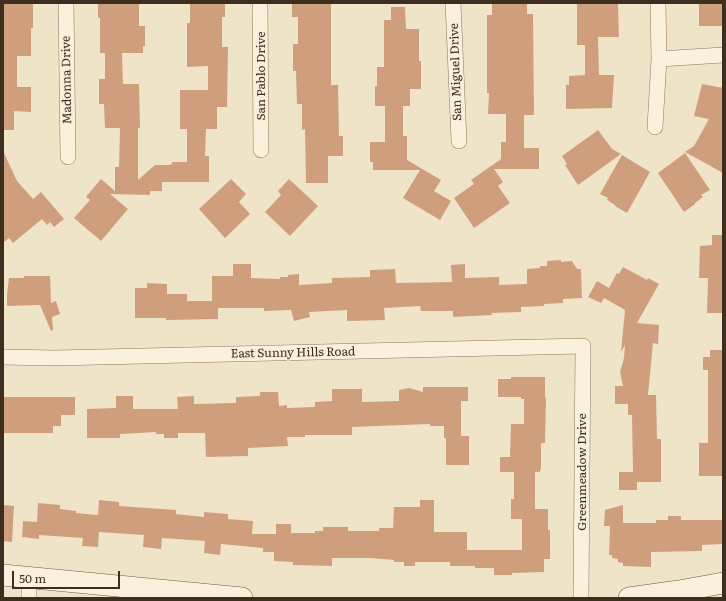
<!DOCTYPE html>
<html>
<head>
<meta charset="utf-8">
<style>
	body { margin:0 }
	#map { position:relative; width:726px; height:601px; overflow:hidden; background:#f0e4c8; font-family:Literata,serif }
	canvas { display:block }
	.frame { position:absolute; inset:0; border:4px solid #3d2e20; pointer-events:none }
	.scale { position:absolute; left:12px; top:571px; width:108px; height:18px; box-sizing:border-box; border:2px solid #3d2e20; border-top:0; padding-left:5px; font-size:12px; line-height:14px; white-space:nowrap; color:#3d2e20; -webkit-text-stroke:3px #f7eed8; paint-order:stroke }
</style>
</head>
<body>
<div id="map">
<canvas width="726" height="601"></canvas>
<div class="frame"></div>
<div class="scale">50 m</div>
</div>
<script>
const g = document.querySelector('canvas').getContext('2d');
g.lineJoin = 'round';
function fillPath(path, color) { g.fillStyle = color; g.fill(path, 'evenodd'); }
const shape = rows => new Path2D(rows.map(r => 'M' + r).join(''));
function strokePath(path, color, width, dash) { g.strokeStyle = color; g.lineWidth = width; g.lineCap = dash ? 'butt' : 'round'; g.setLineDash(dash || []); g.stroke(path); }
function drawText(font, color, halo, rows, align = 'center') {
  g.font = font + ' Literata,serif'; g.lineWidth = 3; g.setLineDash([]); g.textBaseline = 'middle'; g.strokeStyle = halo; g.fillStyle = color; for (const [text, x, y, turn = 0] of rows) {
    g.save(); g.translate(x, y); g.rotate((+turn || 0) * Math.PI / 180); g.textAlign = isNaN(turn) ? turn : align; if (halo) g.strokeText(text, 0, 0); g.fillText(text, 0, 0); g.restore();
  }
}
fillPath(shape([
	[3,3,33,4,33,28,31,28,31,56,17,56,17,87,31,87,31,112,14,111,14,130,3,130],
	[98,3,139,3,139,26,145,26,145,46,143,46,143,53,122,53,123,84,139,84,140,128,138,128,138,180,155,165,169,165,172,164,172,162,187,162,187,129,180,129,180,90,208,90,208,66,187,67,187,23,190,23,190,3,225,3,225,17,222,17,222,47,228,47,227,107,217,107,217,129,206,129,205,156,209,156,209,182,162,182,162,191,150,191,150,195,110,194,128,209,101,241,74,218,90,200,86,197,101,179,115,191,115,167,119,167,120,128,105,128,104,104,99,104,99,79,105,79,105,53,100,53,100,18,98,18],
	[292,3,331,3,331,85,338,85,339,136,343,136,343,156,328,156,328,183,306,183,305,129,302,130,302,104,297,104,296,71,293,71,293,44,298,44,298,17,292,17],
	[492,3,527,3,527,14,533,14,534,115,524,115,524,148,539,148,539,169,494,169,503,182,498,186,510,203,474,228,454,198,474,184,471,180,501,159,501,142,506,142,506,114,488,114,489,93,487,93,487,15,492,15],
	[577,3,618,3,619,37,598,37,599,75,614,75,612,108,566,109,566,85,569,85,569,76,585,75,585,45,577,45],
	[699,3,723,3,723,26,699,26],
	[391,7,405,7,406,29,419,29,419,61,421,61,421,89,410,89,410,106,403,106,403,136,407,136,407,160,441,180,434,191,451,201,440,220,403,198,420,170,373,170,373,162,370,162,370,142,385,142,385,106,375,106,375,86,377,86,377,67,384,67,384,20,391,20],
	[702,84,723,88,723,173,685,152,694,146,709,119,694,116],
	[598,130,612,149,621,154,578,185,565,165,567,164,562,156],
	[3,151,17,181,33,199,41,192,64,219,54,227,50,222,47,225,42,219,13,243,9,238,3,243],
	[685,153,710,190,701,195,703,197,695,203,695,204,684,212,658,173],
	[622,155,650,172,627,213,615,206,615,205,607,200,608,198,600,194],
	[231,179,246,194,239,202,250,214,225,238,199,209],
	[289,179,318,206,290,236,265,212,281,195,278,191],
	[712,235,723,235,723,313,707,313,708,278,699,278,700,246,712,245],
	[561,260,561,262,572,261,577,269,581,269,582,298,563,299,563,303,544,304,544,306,521,307,521,312,491,313,492,315,453,317,453,311,421,311,420,306,384,308,385,320,347,321,347,310,309,312,310,317,294,321,291,310,264,311,264,308,218,308,218,319,166,320,166,318,135,318,135,288,147,288,147,283,167,284,167,294,187,294,187,301,212,301,212,276,233,276,233,264,251,264,251,278,280,279,280,277,288,277,288,275,299,274,299,285,332,283,332,278,370,277,370,270,395,269,396,283,452,282,451,265,465,264,465,278,499,277,499,285,527,284,527,269,540,268,540,266,547,266,547,261],
	[623,267,647,280,648,278,659,284,637,323,659,325,658,344,653,343,648,395,656,395,657,439,661,439,661,482,637,482,637,490,619,490,619,472,633,472,632,415,628,415,628,404,615,404,615,386,623,386,620,372,624,358,625,345,621,352,625,310,604,298,601,303,588,297,597,281,609,288,617,273,619,274],
	[24,276,50,276,51,303,56,301,60,314,52,317,53,330,51,331,40,305,7,306,7,294,9,278,24,278],
	[710,350,723,350,723,476,699,476,699,443,708,443,708,370,703,370,703,357,710,357],
	[511,377,545,377,545,398,546,398,545,443,541,443,541,470,540,470,540,472,535,472,535,509,548,509,548,530,550,530,550,559,544,559,544,572,512,573,512,575,494,575,494,568,475,568,475,566,450,566,450,562,415,562,415,566,404,566,404,562,394,562,394,560,370,558,332,558,332,566,293,565,293,562,274,561,274,552,263,552,263,548,221,544,220,555,204,553,205,541,162,538,161,549,143,547,144,535,99,532,98,547,82,546,83,538,39,535,39,539,22,537,23,521,37,522,38,503,60,505,60,509,76,511,76,513,98,515,99,500,119,502,119,506,176,510,176,514,204,517,204,512,228,514,228,519,253,521,252,534,276,534,276,524,291,524,291,533,315,533,315,531,323,531,323,527,348,527,348,531,379,531,379,528,393,528,394,507,420,507,420,500,434,500,434,532,467,532,467,550,522,550,522,519,511,519,511,499,514,499,514,472,500,472,500,457,510,457,511,424,524,424,524,399,521,399,521,397,498,397,498,379,511,379],
	[423,387,468,387,468,401,461,401,461,436,469,436,469,465,446,465,446,438,444,438,444,426,430,426,430,424,352,427,352,435,305,435,305,437,287,437,288,446,248,448,248,456,206,457,205,433,178,433,178,438,164,438,164,434,156,434,156,432,120,434,120,438,87,438,87,409,116,408,116,396,133,396,133,409,178,409,177,397,194,396,194,404,236,403,236,397,260,396,260,392,278,392,279,406,287,405,287,408,315,407,315,402,332,401,332,389,362,389,362,402,399,401,399,390,409,388,423,392],
	[3,397,75,397,75,415,61,415,61,426,53,426,53,433,3,433],
	[3,505,14,506,12,542,3,541],
	[623,505,623,523,656,523,656,520,668,520,668,516,681,516,681,520,723,520,723,544,702,545,702,551,651,552,651,567,623,566,623,563,618,562,618,559,612,558,612,555,609,555,610,526,604,526,605,510]
]), '#cf9f7d');
const street = shape([
	[66,3,68,157],
	[260,3,261,150],
	[453,3,459,141],
	[658,3,659,59,723,55],
	[655,127,659,59],
	[3,357,55,358,583,346,581,598],
	[29,598,29,577]
]);
const secondary = shape([
	[3,575,242,598],
	[629,598,679,591,723,583]
]);
strokePath(street, '#8d765c', 16);
strokePath(secondary, '#6f573f', 22);
strokePath(street, '#faf1dc', 15);
strokePath(secondary, '#faf1dc', 21);
drawText('12px', '#3d2e20', '#f7eed8', [
	["San Miguel Drive",456,72,-92],
	["San Pablo Drive",261,76,-90],
	["Madonna Drive",67,80,-91],
	["East Sunny Hills Road",293,353,-1],
	["Greenmeadow Drive",582,472,-90]
]);
</script>
</body>
</html>
